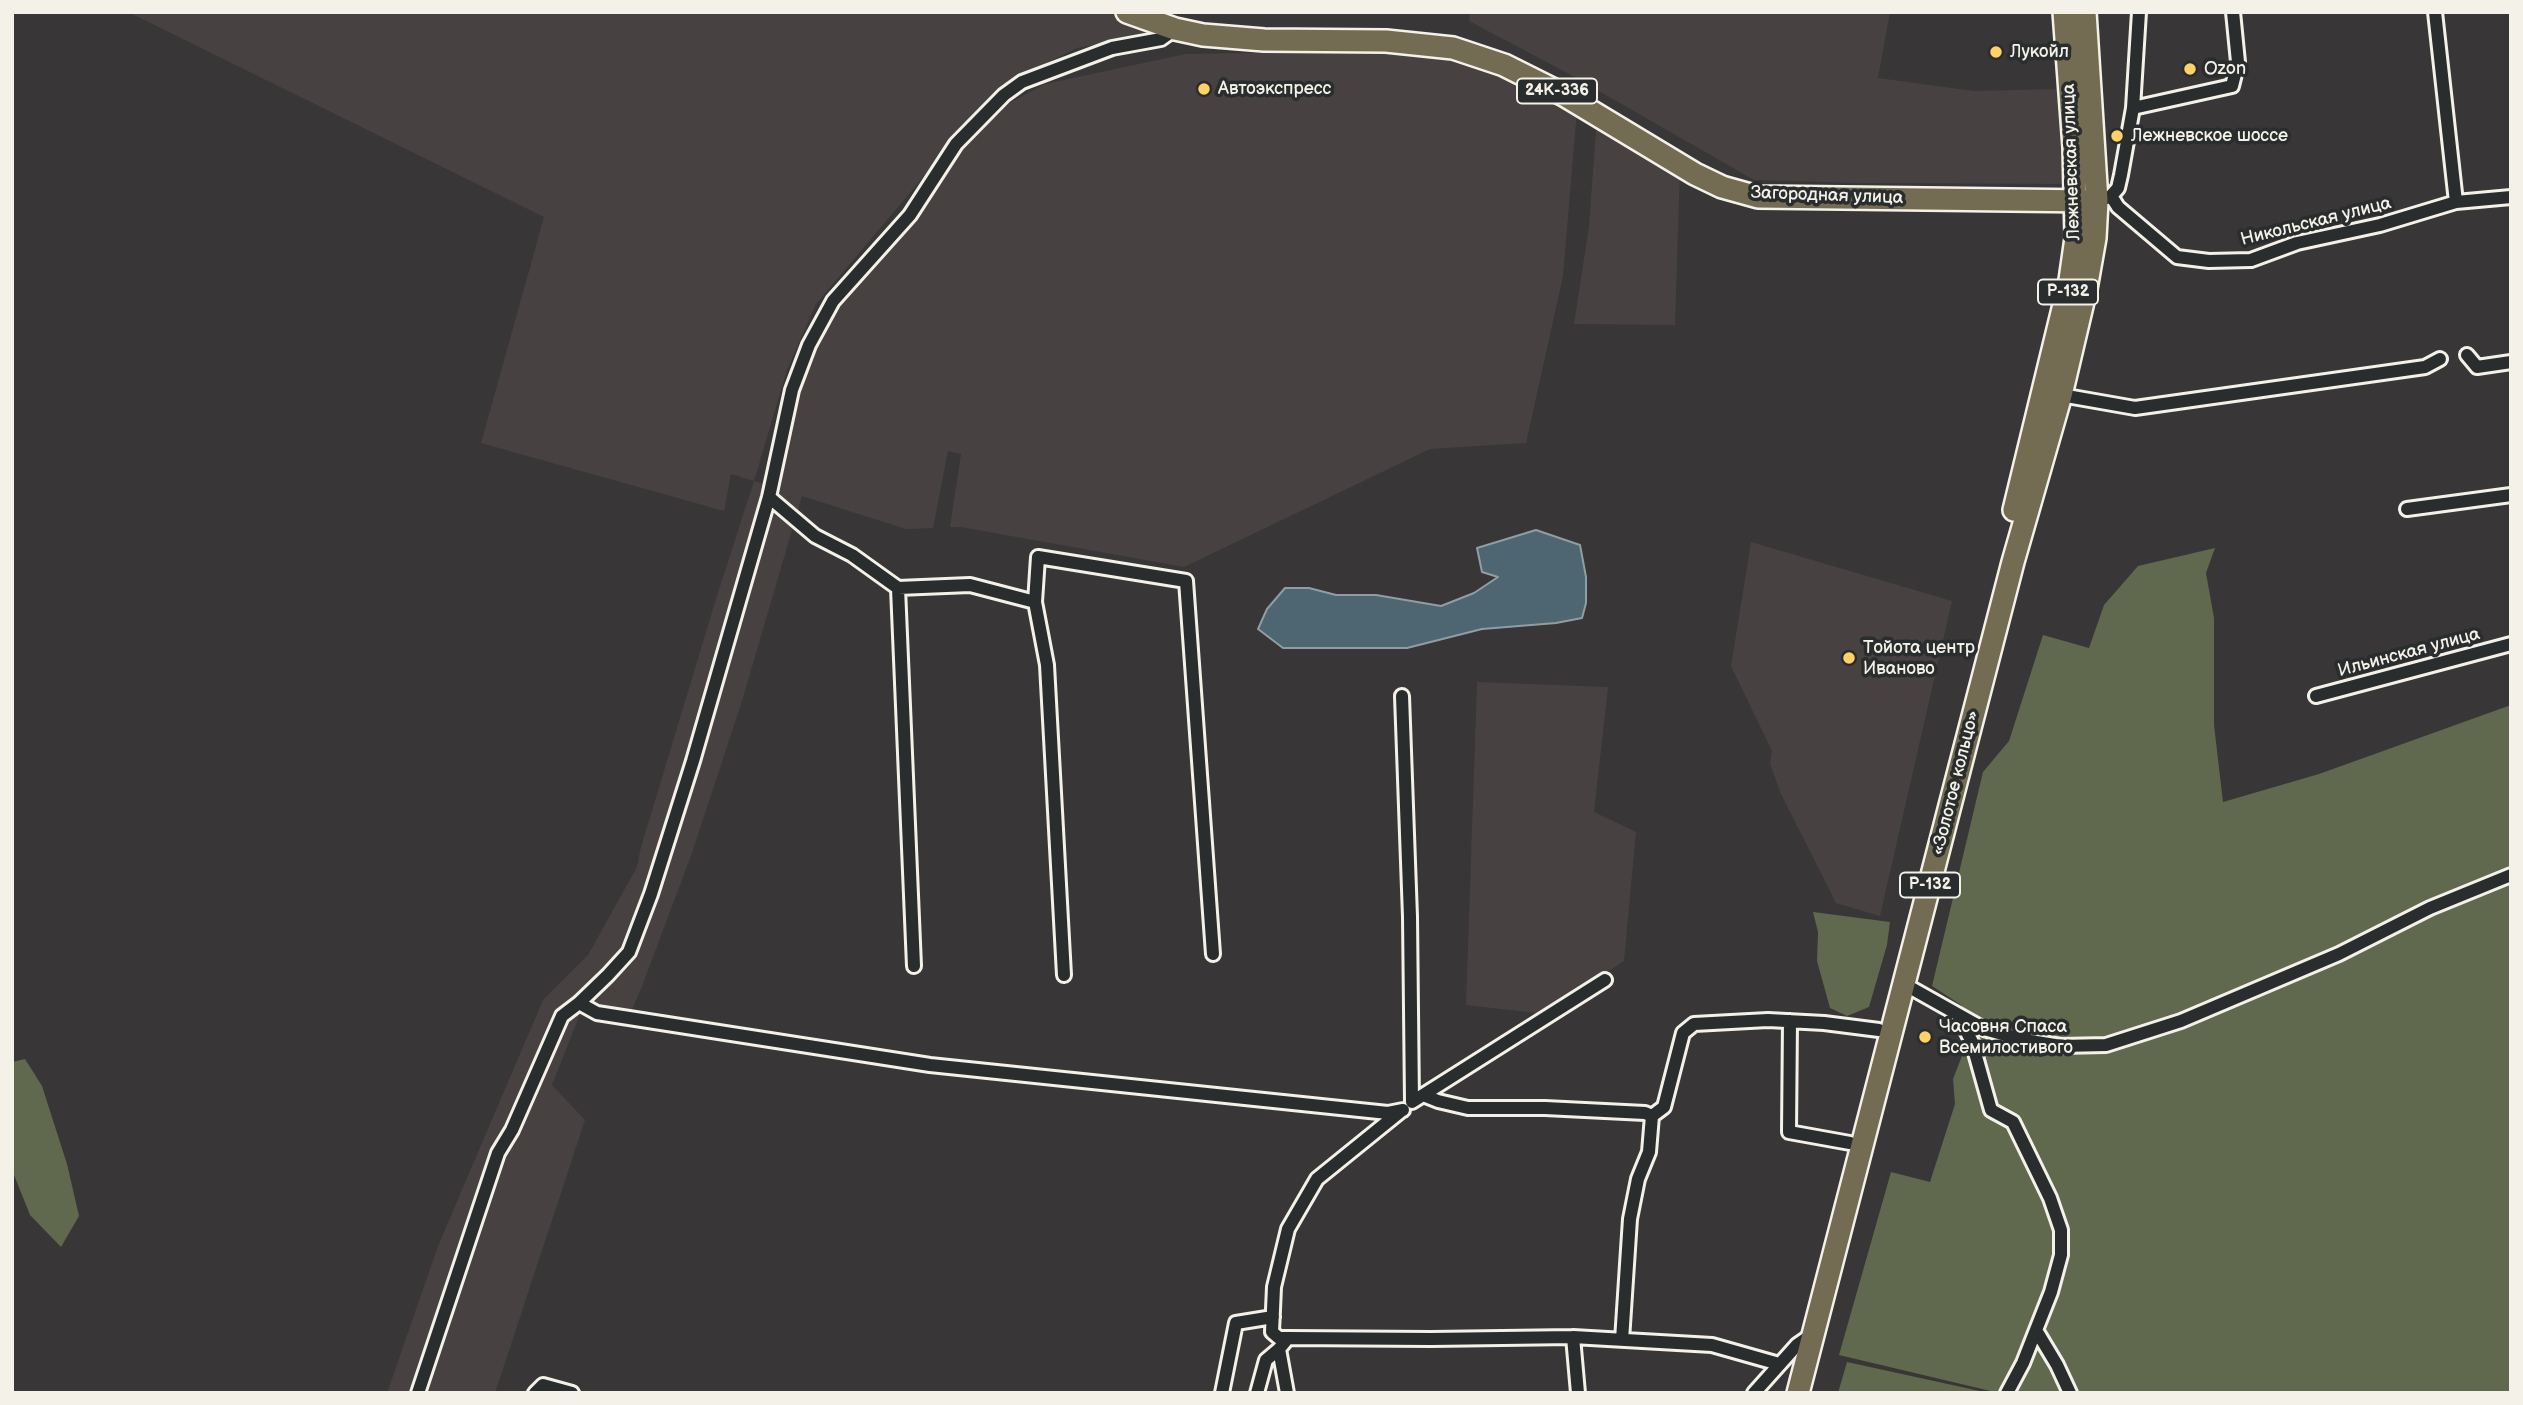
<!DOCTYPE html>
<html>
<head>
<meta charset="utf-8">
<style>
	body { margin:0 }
	#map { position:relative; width:2523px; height:1405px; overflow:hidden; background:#383637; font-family:"Balsamiq Sans",sans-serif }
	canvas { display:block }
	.frame { position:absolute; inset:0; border:14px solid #f4f1e8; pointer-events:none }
</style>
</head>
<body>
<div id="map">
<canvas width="2523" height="1405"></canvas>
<div class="frame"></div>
</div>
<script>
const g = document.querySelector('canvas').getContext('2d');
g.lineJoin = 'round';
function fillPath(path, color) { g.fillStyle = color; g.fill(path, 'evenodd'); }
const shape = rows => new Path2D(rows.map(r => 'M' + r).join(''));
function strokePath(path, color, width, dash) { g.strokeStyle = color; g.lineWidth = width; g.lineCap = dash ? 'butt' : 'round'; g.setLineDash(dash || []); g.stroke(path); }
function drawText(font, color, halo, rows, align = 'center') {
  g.font = font + ' "Balsamiq Sans",sans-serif'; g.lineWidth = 7; g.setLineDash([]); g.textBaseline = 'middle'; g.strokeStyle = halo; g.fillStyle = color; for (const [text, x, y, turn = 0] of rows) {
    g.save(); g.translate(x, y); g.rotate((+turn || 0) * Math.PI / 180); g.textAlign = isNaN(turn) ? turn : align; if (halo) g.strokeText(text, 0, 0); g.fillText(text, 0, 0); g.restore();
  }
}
fillPath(shape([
	[128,12,1120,12,1157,26,1157,34,1077,48,1012,80,955,132,942,155,816,304,787,370,754,481,775,488,793,408,811,350,840,303,897,240,934,192,959,153,1000,108,1045,84,1186,54,1425,50,1506,69,1577,110,1563,276,1526,443,1430,449,1184,567,961,527,950,527,961,454,948,451,933,528,906,529,802,496,742,701,692,853,641,989,624,1027,580,1014,552,1085,585,1120,495,1393,387,1393,438,1246,543,1000,588,955,637,867,641,847,716,599,754,481,731,474,724,511,481,443,544,217],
	[1470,12,1890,12,1878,78,1974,91,2062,89,2071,184,1858,183,1754,180,1571,75,1469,21],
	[1597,117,1680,169,1675,325,1574,324,1589,226],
	[1751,542,1952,601,1880,916,1836,903,1781,794,1770,764,1772,751,1731,666],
	[1477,682,1608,687,1594,812,1636,832,1624,961,1544,1014,1466,1005]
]), '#484142');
fillPath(shape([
	[2215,548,2206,573,2214,618,2214,725,2223,802,2319,774,2511,705,2511,1393,1999,1393,1839,1355,1891,1172,1930,1182,1955,1104,1953,1079,1972,1030,1961,1005,1932,986,1983,772,2009,741,2043,635,2089,648,2104,605,2138,566],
	[1813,912,1890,922,1887,945,1869,1007,1847,1016,1830,1008,1817,961,1818,932],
	[25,1059,42,1086,67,1164,79,1216,61,1247,30,1215,12,1170,12,1062],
	[1847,1362,1989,1393,1838,1393]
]), '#60684e');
const water = shape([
	[1536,530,1580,545,1586,577,1586,603,1582,618,1556,623,1482,629,1407,648,1283,648,1258,629,1267,609,1285,588,1309,588,1336,595,1376,595,1441,606,1474,593,1498,577,1482,572,1477,548,1536,530]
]);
fillPath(water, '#4e6672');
strokePath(water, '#909ea1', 2);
const minor = shape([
	[2435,12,2456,202],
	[2133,108,2232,86,2238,62,2233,12],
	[2111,196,2118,207,2177,257,2209,261,2251,260,2297,243,2380,225,2456,202,2511,197],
	[2104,199,2111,196,2118,188,2121,175,2133,108,2139,12],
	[2467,355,2477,367,2511,362],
	[2061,395,2135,408,2425,367,2440,359],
	[769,497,815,536,852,555,898,588,914,966],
	[2407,509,2511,495],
	[898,588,970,585,1035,602,1038,557,1186,581,1213,954],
	[1035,602,1047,665,1064,975],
	[1402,696,1410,917,1412,1102,1605,980],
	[2316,696,2511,644],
	[1904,984,1984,1029,2024,1040,2061,1046,2106,1045,2181,1021,2339,954,2430,908,2511,875],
	[579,1003,597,1013,930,1065,1388,1113,1403,1110],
	[1959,1017,1972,1042,1991,1110,2013,1122,2050,1198,2061,1230,2061,1255,2051,1292,2023,1363,2007,1393],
	[1790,1021,1789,1132,1850,1143],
	[1423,1095,1438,1101,1468,1108,1545,1108,1645,1113,1652,1116],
	[2036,1330,2057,1365,2070,1393],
	[1573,1337,1578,1393],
	[1288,1338,1279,1338,1272,1332,1274,1287,1288,1229,1317,1179,1401,1111],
	[1622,1340,1630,1219,1638,1179,1649,1152,1652,1116,1664,1107,1683,1033,1694,1024,1768,1020,1824,1023,1879,1030],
	[418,1393,498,1153,512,1130,562,1016,579,1003,608,975,629,952,651,894,693,761,769,497,792,390,809,345,833,301,910,215,956,144,1004,95,1022,82,1112,48,1161,39,1175,29],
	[535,1393,543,1385,572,1393],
	[1222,1393,1236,1323,1273,1317],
	[1257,1393,1266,1360,1279,1349],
	[1287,1393,1279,1349,1288,1338,1431,1339,1573,1337,1712,1345,1779,1364],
	[1754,1393,1797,1345,1813,1334]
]);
const primary = shape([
	[1127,12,1175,29,1203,35,1264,40,1386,41,1453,48,1504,65,1564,95,1695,174,1722,187,1758,197,2093,201]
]);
const trunk = shape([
	[2014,510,2070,280,2076,238,2074,147,2064,12],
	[1798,1393,2013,562,2061,395,2086,289,2095,238,2097,201,2085,12]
]);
strokePath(minor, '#f4f1e8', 18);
strokePath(primary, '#f4f1e8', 26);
strokePath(trunk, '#f4f1e8', 26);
strokePath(minor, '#2a2d2e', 12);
strokePath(primary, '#736b52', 21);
strokePath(trunk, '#736b52', 21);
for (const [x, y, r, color] of [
	[1996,52,7,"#ffd166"],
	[2190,69,7,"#ffd166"],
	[1204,89,7,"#ffd166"],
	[2117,136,7,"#ffd166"],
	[1849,658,7,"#ffd166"],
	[1925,1037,7,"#ffd166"]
]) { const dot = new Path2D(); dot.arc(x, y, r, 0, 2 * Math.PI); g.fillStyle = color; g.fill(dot); strokePath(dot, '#2a2d2e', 2.5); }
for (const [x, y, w] of [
	[1557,91,80],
	[2068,292,60],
	[1930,885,60]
]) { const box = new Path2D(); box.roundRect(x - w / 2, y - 12.5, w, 25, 5); g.fillStyle = '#2a2d2e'; g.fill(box); strokePath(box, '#f4f1e8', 2); }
drawText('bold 16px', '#f4f1e8', null, [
	["24К-336",1557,91],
	["Р-132",2068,292],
	["Р-132",1930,885]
]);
drawText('18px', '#f4f1e8', '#2a2d2e', [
	["Лукойл",2010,52],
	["Ozon",2204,69],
	["Автоэкспресс",1218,89],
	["Лежневское шоссе",2131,136],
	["Тойота центр",1863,648],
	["Иваново",1863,669],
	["Часовня Спаса",1939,1027],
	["Всемилостивого",1939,1048]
], 'left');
drawText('18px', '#f4f1e8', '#2a2d2e', [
	["Лежневская улица",2072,162,-92],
	["Загородная улица",1827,196,2],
	["Никольская улица",2316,222,-14],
	["Ильинская улица",2409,653,-15],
	["«Золотое кольцо»",1956,783,-76]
]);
</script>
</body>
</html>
